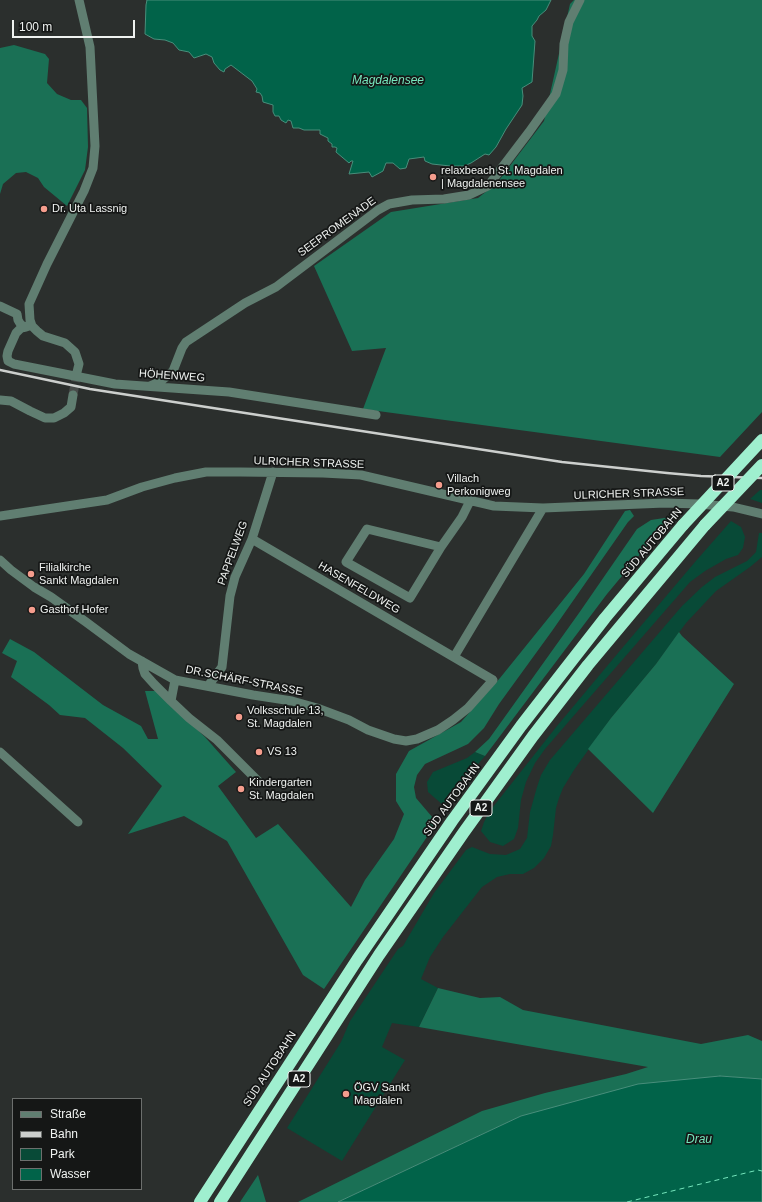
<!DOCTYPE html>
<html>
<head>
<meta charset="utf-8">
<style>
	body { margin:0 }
	#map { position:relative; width:762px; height:1202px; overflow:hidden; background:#2b2f2d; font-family:Helvetica,sans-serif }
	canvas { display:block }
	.legend { position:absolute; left:12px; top:1098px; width:130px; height:92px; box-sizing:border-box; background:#151716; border:1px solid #6c6f6d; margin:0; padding:5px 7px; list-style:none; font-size:12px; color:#eff2f0 }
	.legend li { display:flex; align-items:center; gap:8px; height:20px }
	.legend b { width:20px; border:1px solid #6c6f6d }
	.scale { position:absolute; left:12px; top:20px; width:123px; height:18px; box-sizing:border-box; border:2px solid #eff2f0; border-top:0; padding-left:5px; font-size:12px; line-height:14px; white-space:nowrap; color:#eff2f0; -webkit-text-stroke:3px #151716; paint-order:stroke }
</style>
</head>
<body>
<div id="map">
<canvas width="762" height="1202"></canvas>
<ul class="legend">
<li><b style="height:5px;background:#607e71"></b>Straße</li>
<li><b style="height:5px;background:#cccfcd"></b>Bahn</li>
<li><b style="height:11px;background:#084a37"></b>Park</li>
<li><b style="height:11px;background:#016349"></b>Wasser</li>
</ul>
<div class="scale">100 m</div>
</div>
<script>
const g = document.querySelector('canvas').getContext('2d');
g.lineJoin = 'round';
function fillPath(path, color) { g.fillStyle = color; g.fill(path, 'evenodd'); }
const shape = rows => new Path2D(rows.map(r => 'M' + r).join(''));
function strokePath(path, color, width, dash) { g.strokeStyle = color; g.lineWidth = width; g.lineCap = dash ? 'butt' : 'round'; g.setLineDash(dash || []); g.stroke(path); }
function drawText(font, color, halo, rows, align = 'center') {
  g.font = font + ' Helvetica,sans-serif'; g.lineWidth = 3.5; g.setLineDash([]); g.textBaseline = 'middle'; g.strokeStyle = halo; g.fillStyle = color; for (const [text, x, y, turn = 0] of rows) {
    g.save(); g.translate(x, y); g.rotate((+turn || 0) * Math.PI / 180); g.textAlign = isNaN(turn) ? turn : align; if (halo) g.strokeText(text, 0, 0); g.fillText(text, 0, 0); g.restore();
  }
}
fillPath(shape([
	[760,490,762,490,762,503,750,499],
	[731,521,741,527,745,537,743,548,738,555,726,559,705,571,690,582,577,712,545,749,535,763,526,782,521,800,518,828,514,839,503,846,490,842,481,831,484,822,489,812,557,726,618,653,695,562],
	[759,533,762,533,762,557,750,567,716,591,686,623,656,664,611,718,574,770,563,788,559,798,556,808,553,835,551,846,544,858,534,868,523,874,510,874,497,877,482,887,443,937,430,957,421,979,438,988,419,1027,392,1023,382,1047,405,1060,342,1161,287,1128,341,1042,350,1021,398,949,403,946,434,893,466,850,472,847,490,854,506,855,520,849,527,838,530,812,537,787,541,775,550,760,682,606,702,587,715,577,747,561,756,552],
	[475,752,485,756,443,805,428,792,427,782,433,772,467,758]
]), '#084a37');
fillPath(shape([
	[574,0,762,0,762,412,720,457,363,409,386,348,352,351,314,266,391,212,478,198,497,183,544,121,570,4],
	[14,45,45,54,49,59,47,83,57,94,71,100,81,100,87,108,88,147,85,170,67,206,44,187,38,178,26,172,16,173,3,184,0,194,0,48],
	[630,510,634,516,628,522,552,631,499,704,484,728,468,744,425,764,417,775,414,787,416,798,433,818,433,828,324,989,303,975,227,841,184,816,128,834,162,786,123,748,85,718,60,715,49,705,11,677,17,661,2,653,10,639,34,652,103,705,141,726,148,739,158,739,145,691,157,691,205,737,236,772,218,786,256,838,278,824,351,907,365,880,394,839,404,814,396,801,396,774,409,751,461,722,500,678,584,574,625,511],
	[671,517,607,594,485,756,475,752,489,739,579,613,637,529,651,520],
	[679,632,682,636,734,684,653,813,588,749,611,718,656,664],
	[438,988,480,998,500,997,523,1010,701,1044,748,1035,762,1041,762,1079,720,1076,521,1116,338,1202,298,1202,482,1111,545,1093,626,1074,648,1067,419,1027],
	[258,1175,266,1202,240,1202]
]), '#1a7055');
const water = shape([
	[147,0,551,0,546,10,539,16,537,20,532,26,532,36,535,41,532,82,522,88,523,96,522,105,506,129,496,147,489,155,485,154,471,163,464,166,450,166,432,164,425,161,424,157,409,159,406,168,400,169,393,163,386,163,383,171,372,177,369,172,349,174,353,161,351,161,349,163,336,152,337,148,335,147,332,147,332,144,328,141,328,138,320,134,320,130,304,130,299,128,293,128,291,121,288,120,286,123,281,120,279,116,275,116,273,112,273,105,263,102,262,96,260,93,256,92,257,89,252,81,231,65,225,69,224,72,220,70,214,63,212,57,206,54,194,58,189,52,179,50,173,43,165,40,154,39,145,34,146,5,147,0],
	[720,1076,762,1079,762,1202,338,1202,521,1116,638,1084,720,1076]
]);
fillPath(water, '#016349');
strokePath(water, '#488e7b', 1);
strokePath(shape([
	[627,1202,758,1170,762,1171]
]), '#76e6bd', 1, [5, 4]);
strokePath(shape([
	[73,395,77,372]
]), '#484c4a', 9, [9, 4.5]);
strokePath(shape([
	[0,306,17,314,18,320,21,325,26,327,29,326],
	[26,327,21,328,16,333,8,351,7,356,8,361,14,364,115,384,229,392,376,415],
	[77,372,79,364,75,352,65,343,43,336,37,331,32,326,30,320,29,304,47,264,84,191,93,168,95,146,90,47,79,0],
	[150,386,161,381,173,371,182,348,186,342,245,303,276,287,378,210,389,204,412,200,444,199,469,195,488,186,529,132,556,94,563,70,564,44,569,22,580,0],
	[0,400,11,401,30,411,45,418,54,418,64,413,71,407,73,395],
	[0,516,107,500,142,487,175,478,206,472,240,472,323,473,361,475,494,506,543,508,665,503,699,504,733,507,762,514],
	[441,547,367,529,346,562,410,598,441,547,462,517,470,501],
	[0,560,11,570,34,587,51,597,86,622,129,654,175,680,253,695,292,701,317,708,349,720,368,730,394,739,406,741,417,739,438,730,453,720,468,708,493,680,252,539],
	[454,657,543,508],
	[142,661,143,668,145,674,154,684,171,701],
	[175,680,171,701,189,718,217,740,259,782],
	[208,686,222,667,230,596,235,577,252,539,273,472],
	[0,752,78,822]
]), '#607e71', 9);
strokePath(shape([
	[200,1202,357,960,452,821,521,726,559,677,605,618,683,525],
	[220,1202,379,955,464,832,533,736,588,665,705,525]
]), '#9fefcf', 12);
strokePath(shape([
	[0,370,90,389,562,462,667,473,701,476,762,478]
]), '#cccfcd', 2.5);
strokePath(shape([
	[683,525,762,440],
	[705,525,762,465]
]), '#9fefcf', 12);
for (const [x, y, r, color] of [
	[433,177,4,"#f59d8d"],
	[44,209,4,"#f59d8d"],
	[439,485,4,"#f59d8d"],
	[31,574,4,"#f59d8d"],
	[32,610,4,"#f59d8d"],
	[239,717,4,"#f59d8d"],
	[259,752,4,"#f59d8d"],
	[241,789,4,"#f59d8d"],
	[346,1094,4,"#f59d8d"]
]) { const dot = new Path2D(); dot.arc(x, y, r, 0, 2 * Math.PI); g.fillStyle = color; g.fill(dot); strokePath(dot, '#151716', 1.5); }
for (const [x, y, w] of [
	[723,483,22],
	[481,808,22],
	[299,1079,22]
]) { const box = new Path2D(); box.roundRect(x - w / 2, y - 8, w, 16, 3); g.fillStyle = '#151716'; g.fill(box); strokePath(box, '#eff2f0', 1); }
drawText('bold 10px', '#eff2f0', null, [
	["A2",723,483],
	["A2",481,808],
	["A2",299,1079]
]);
drawText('11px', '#eff2f0', '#151716', [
	["relaxbeach St. Magdalen",441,171],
	["| Magdalenensee",441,184],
	["Dr. Uta Lassnig",52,209],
	["Villach",447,479],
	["Perkonigweg",447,492],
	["Filialkirche",39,568],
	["Sankt Magdalen",39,581],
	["Gasthof Hofer",40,610],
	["Volksschule 13,",247,711],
	["St. Magdalen",247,724],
	["VS 13",267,752],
	["Kindergarten",249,783],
	["St. Magdalen",249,796],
	["ÖGV Sankt",354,1088],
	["Magdalen",354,1101]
], 'left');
drawText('11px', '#eff2f0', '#151716', [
	["SEEPROMENADE",337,227,-36],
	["HÖHENWEG",172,376,4],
	["ULRICHER STRASSE",309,463,2],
	["ULRICHER STRASSE",629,494,-2],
	["SÜD AUTOBAHN",652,543,-50],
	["PAPPELWEG",233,553,-70],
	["HASENFELDWEG",359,588,30],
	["DR.SCHÄRF-STRASSE",244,681,11],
	["SÜD AUTOBAHN",452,800,-54],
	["SÜD AUTOBAHN",270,1069,-57]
]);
drawText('italic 12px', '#76e6bd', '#151716', [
	["Magdalensee",388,81],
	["Drau",699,1140]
]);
</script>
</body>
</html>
